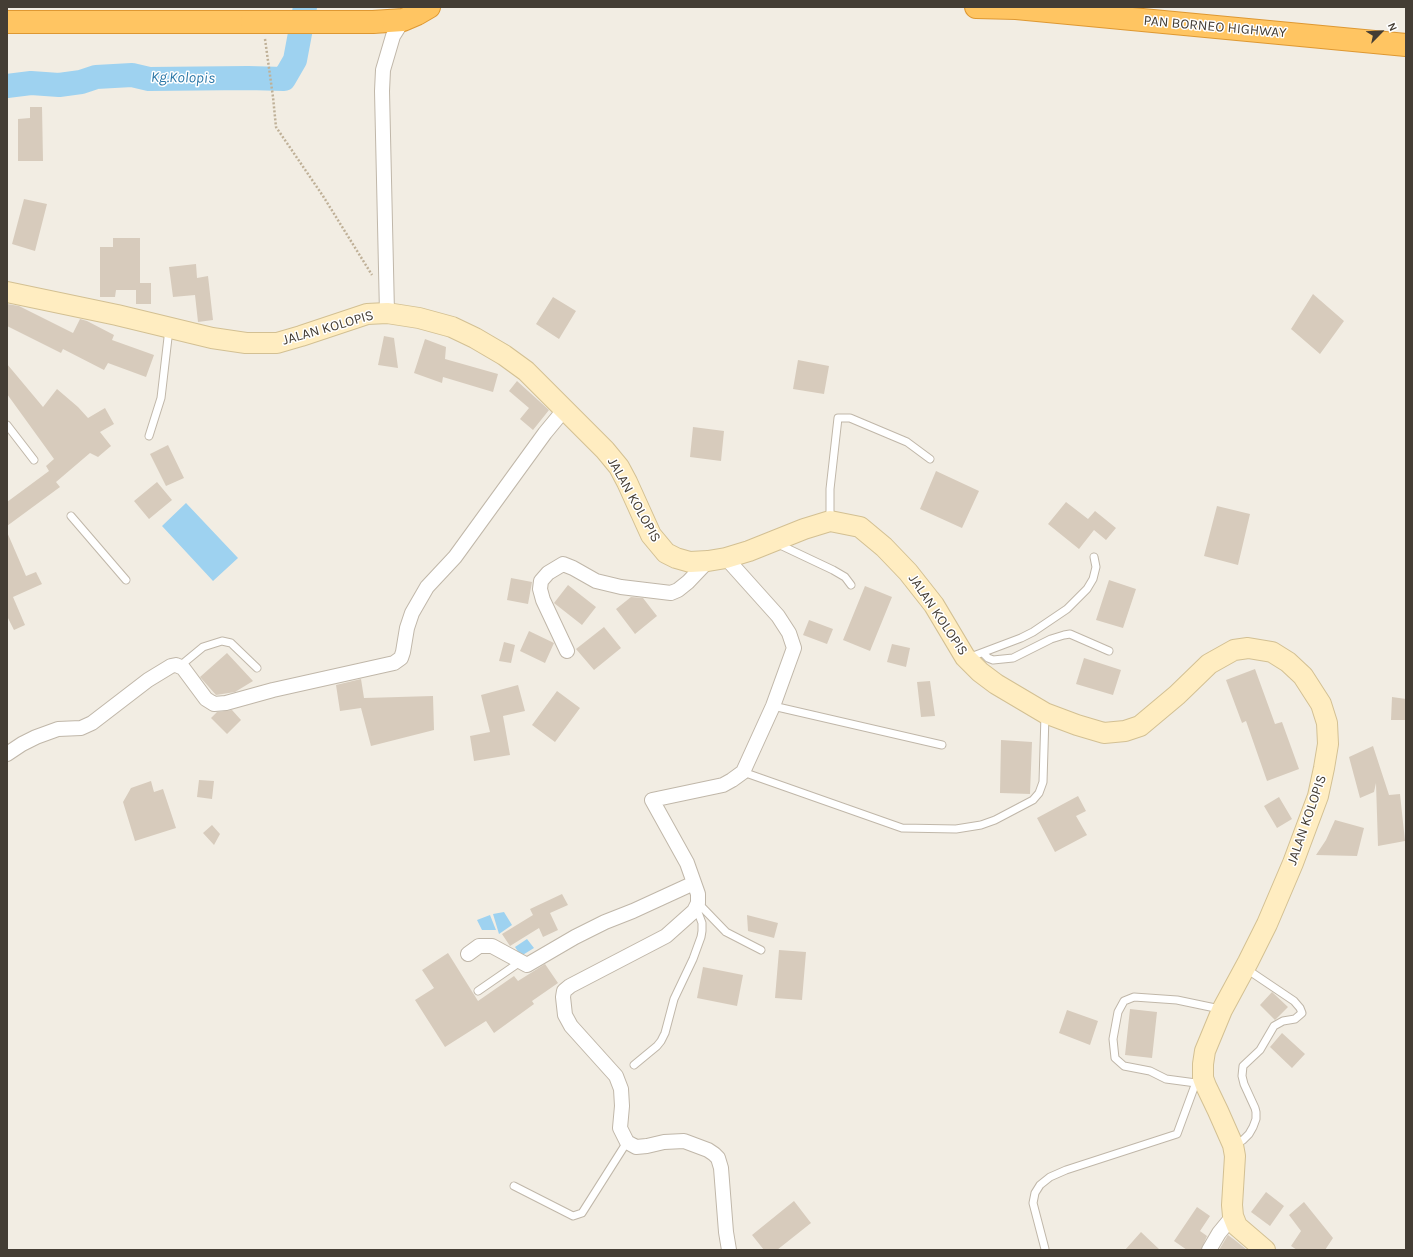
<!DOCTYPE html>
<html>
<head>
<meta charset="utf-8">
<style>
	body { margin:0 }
	#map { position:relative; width:1413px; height:1257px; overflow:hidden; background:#f2ede3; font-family:Karla,sans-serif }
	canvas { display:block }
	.frame { position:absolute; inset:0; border:8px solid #443d34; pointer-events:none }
	.north { position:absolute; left:1361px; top:12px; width:40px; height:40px; -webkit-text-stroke:3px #fff; paint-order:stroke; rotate:66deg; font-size:11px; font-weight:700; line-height:16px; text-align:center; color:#443d34 }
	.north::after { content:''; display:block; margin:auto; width:14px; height:18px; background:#443d34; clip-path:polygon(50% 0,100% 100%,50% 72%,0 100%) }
</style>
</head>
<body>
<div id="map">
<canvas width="1413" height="1257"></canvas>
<div class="frame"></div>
<div class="north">N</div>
</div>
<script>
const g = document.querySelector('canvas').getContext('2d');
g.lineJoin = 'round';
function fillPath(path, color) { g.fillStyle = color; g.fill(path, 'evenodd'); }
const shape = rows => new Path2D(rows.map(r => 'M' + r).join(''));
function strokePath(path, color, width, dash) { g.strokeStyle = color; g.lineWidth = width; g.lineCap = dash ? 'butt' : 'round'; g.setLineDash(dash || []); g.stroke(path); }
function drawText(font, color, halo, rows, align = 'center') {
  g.font = font + ' Karla,sans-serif'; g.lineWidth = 3; g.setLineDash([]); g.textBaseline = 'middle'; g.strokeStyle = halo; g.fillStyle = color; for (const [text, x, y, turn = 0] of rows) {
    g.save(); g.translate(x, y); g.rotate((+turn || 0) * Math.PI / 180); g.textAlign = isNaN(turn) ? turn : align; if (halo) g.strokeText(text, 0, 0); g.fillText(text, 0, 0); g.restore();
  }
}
fillPath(shape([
	[186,503,238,558,213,581,162,526],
	[504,912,512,925,499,934,493,914],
	[490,915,496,930,482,930,477,920],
	[527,939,534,948,521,956,515,947]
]), '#9ed2f0');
strokePath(shape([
	[7,86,31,83,59,85,81,82,96,77,132,75,149,79,248,78,284,79,295,60,305,7]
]), '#9ed2f0', 24);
fillPath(shape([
	[30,107,42,107,43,161,18,161,18,119,30,118],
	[24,199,47,204,35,251,12,244],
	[113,238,140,238,140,283,151,283,151,304,136,304,136,290,116,290,115,297,100,297,100,247,113,247],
	[196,264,197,278,208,276,213,320,198,322,195,295,173,297,169,267],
	[1313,294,1344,321,1320,354,1291,329],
	[553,297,576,311,559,339,536,324],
	[7,304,19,306,73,333,80,319,87,321,114,335,112,340,154,355,146,377,108,363,104,370,63,349,61,353,7,326],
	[384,336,394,338,398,368,378,365],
	[425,339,446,347,445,359,498,374,493,392,443,377,442,383,414,373],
	[798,360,829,366,824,394,793,389],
	[7,364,43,407,57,389,78,407,88,418,105,408,114,424,100,432,111,446,98,457,90,453,56,482,60,487,7,526,7,502,49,471,46,466,54,459,7,394],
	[517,381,549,410,533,430,520,419,529,408,509,391],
	[693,427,724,431,721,461,690,457],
	[168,445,184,478,166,486,150,454],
	[936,471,979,491,962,528,920,509],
	[157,482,172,500,149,519,134,501],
	[1066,502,1088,519,1095,511,1116,528,1106,540,1094,530,1079,549,1048,524],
	[1217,506,1250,514,1238,565,1204,556],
	[7,532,26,576,36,572,42,584,13,597,25,625,14,630,7,616],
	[511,578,532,582,528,604,507,600],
	[1109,580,1136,589,1123,628,1096,620],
	[568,585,596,607,582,625,554,603],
	[865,586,892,597,870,651,843,640],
	[631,597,643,598,657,616,635,634,616,609],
	[809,620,833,629,827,644,803,635],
	[604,627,621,648,594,670,576,649],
	[529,631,554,643,545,663,520,651],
	[504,642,515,645,511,663,499,661],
	[892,644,910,648,906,667,887,662],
	[227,653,253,681,235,692,216,695,200,677],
	[1084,658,1121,670,1113,695,1076,684],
	[1255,669,1275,724,1282,722,1299,769,1267,781,1246,721,1242,723,1226,680],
	[361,679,364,698,433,696,434,730,371,746,361,708,340,711,336,685],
	[930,681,935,716,921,717,917,682],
	[518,685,525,711,503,716,510,755,474,761,470,736,490,732,481,695],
	[557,691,580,708,555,742,532,725],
	[1392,697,1406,699,1406,720,1391,720],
	[232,710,241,720,227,734,211,718,217,712],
	[1001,740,1032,742,1030,794,1000,793],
	[1373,746,1389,795,1400,794,1405,841,1378,846,1376,783,1374,792,1360,798,1349,757],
	[199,780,214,781,212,799,197,797],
	[151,781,154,792,163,789,176,828,135,841,123,802,131,788],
	[1078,796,1086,811,1076,816,1087,835,1055,852,1037,818],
	[1279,797,1292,819,1277,828,1264,806],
	[1335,820,1364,828,1357,856,1316,855,1326,840],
	[212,825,220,834,214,845,203,833],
	[562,894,568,905,550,913,558,930,543,937,539,928,510,946,502,934,533,915,530,909],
	[747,915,778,923,774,938,748,931],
	[779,950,806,952,802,1000,775,998],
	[448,953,478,1001,514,976,518,981,545,964,558,983,532,1001,534,1004,494,1033,486,1021,445,1047,415,1000,434,988,422,970],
	[703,967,743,975,737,1006,697,998],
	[1272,992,1288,1007,1275,1020,1260,1005],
	[1130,1009,1157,1012,1152,1058,1125,1055],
	[1067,1010,1098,1021,1090,1045,1059,1033],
	[1282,1033,1305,1054,1292,1068,1270,1047],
	[1266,1192,1284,1206,1270,1226,1251,1212],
	[794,1201,811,1223,777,1250,764,1250,752,1235],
	[1304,1202,1333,1238,1325,1250,1297,1250,1291,1246,1301,1231,1289,1215],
	[1197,1207,1210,1216,1200,1231,1207,1236,1201,1250,1187,1250,1174,1241],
	[1141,1232,1160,1250,1125,1250],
	[1228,1235,1236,1241,1247,1250,1219,1250]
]), '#d7cbbc');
const lane = shape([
	[7,425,34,460],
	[149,436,161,398,169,329],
	[71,516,126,580],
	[830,519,830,489,838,418,850,418,907,442,930,459],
	[778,544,833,570,845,577,851,585],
	[983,653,988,658,993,660,1013,658,1051,639,1064,635,1070,634,1109,651],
	[968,658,1021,638,1033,632,1067,609,1087,589,1093,579,1096,567,1094,557],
	[180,666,203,647,222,641,231,643,257,668],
	[773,706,942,745],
	[743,772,902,828,956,829,981,825,995,820,1033,800,1039,793,1043,782,1045,715],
	[698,903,726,932,761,950],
	[478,991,520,962],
	[634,1065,657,1046,661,1041,665,1033,674,999,693,959,701,937,702,931,702,923,696,907],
	[1196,1083,1166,1079,1150,1071,1124,1066,1115,1058,1113,1039,1118,1012,1124,1001,1134,997,1177,1000,1220,1009],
	[1233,1145,1243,1140,1249,1134,1253,1127,1256,1119,1256,1112,1255,1108,1244,1084,1242,1076,1243,1066,1260,1050,1274,1026,1283,1021,1295,1019,1302,1013,1300,1008,1294,1001,1245,968],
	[514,1186,573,1216,582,1213,627,1142],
	[1045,1249,1033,1203,1035,1193,1040,1185,1050,1177,1066,1170,1177,1134,1198,1077]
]);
const street = shape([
	[387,313,382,91,383,70,393,36,403,20],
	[726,558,778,616,789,633,794,648,773,706,743,772,732,780,723,785,652,800,687,863,698,894,698,903,694,911,666,936,570,986,564,991,563,997,565,1015,571,1026,616,1076,621,1089,622,1106,620,1128,627,1142,636,1147,647,1146,664,1142,684,1141,708,1150,714,1154,718,1158,721,1168,726,1232,729,1250],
	[567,651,543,600,540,589,541,581,548,573,563,564,573,568,596,581,621,587,671,593,678,590,688,582,708,561],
	[7,754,22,744,36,737,58,729,81,728,92,723,148,680,171,666,176,665,183,668,206,699,214,704,226,703,273,690,394,663,401,658,403,652,407,628,412,613,427,587,455,557,545,433,564,410],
	[468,954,479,946,492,946,527,965,575,937,605,922,633,911,694,883],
	[1209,1250,1219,1233,1233,1216]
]);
const secondary = shape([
	[7,292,117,315,212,338,246,343,277,343,301,336,367,314,387,313,419,318,452,327,475,338,504,355,526,371,605,450,619,467,627,482,651,535,666,553,676,558,690,562,708,561,726,558,749,551,804,529,830,521,860,527,884,547,908,572,934,605,965,657,980,672,996,684,1045,713,1077,725,1104,733,1125,731,1140,726,1177,695,1209,664,1234,650,1248,648,1272,652,1288,662,1303,676,1321,704,1327,723,1328,744,1324,768,1318,796,1293,863,1267,924,1248,962,1222,1010,1205,1051,1203,1064,1203,1078,1206,1086,1218,1111,1233,1145,1235,1156,1232,1205,1233,1216,1237,1226,1265,1250]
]);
const highway = shape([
	[976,7,1016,8,1406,45],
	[7,22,252,22],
	[373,22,403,20,417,14,429,7]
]);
strokePath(lane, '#c0b7a9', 9);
strokePath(street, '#c0b7a9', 16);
strokePath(secondary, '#d3c093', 22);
strokePath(highway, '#de9832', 24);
strokePath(shape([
	[265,39,273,97,276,127,323,196,372,275]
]), '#bfb097', 2.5, [2, 2]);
strokePath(lane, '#fff', 7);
strokePath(street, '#fff', 14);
strokePath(secondary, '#ffedc1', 20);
strokePath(highway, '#ffc562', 22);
const highwayBridge = shape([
	[252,22,373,22]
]);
strokePath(highwayBridge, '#de9832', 24, []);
strokePath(highwayBridge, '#ffc562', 22);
drawText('14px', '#443d34', '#fff', [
	["PAN BORNEO HIGHWAY",1215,27,5],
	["JALAN KOLOPIS",328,328,-16],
	["JALAN KOLOPIS",634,500,61],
	["JALAN KOLOPIS",938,615,56],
	["JALAN KOLOPIS",1307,820,-71]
]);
drawText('italic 15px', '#2c78a8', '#fff', [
	["Kg.Kolopis",183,78,1]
]);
</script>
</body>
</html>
